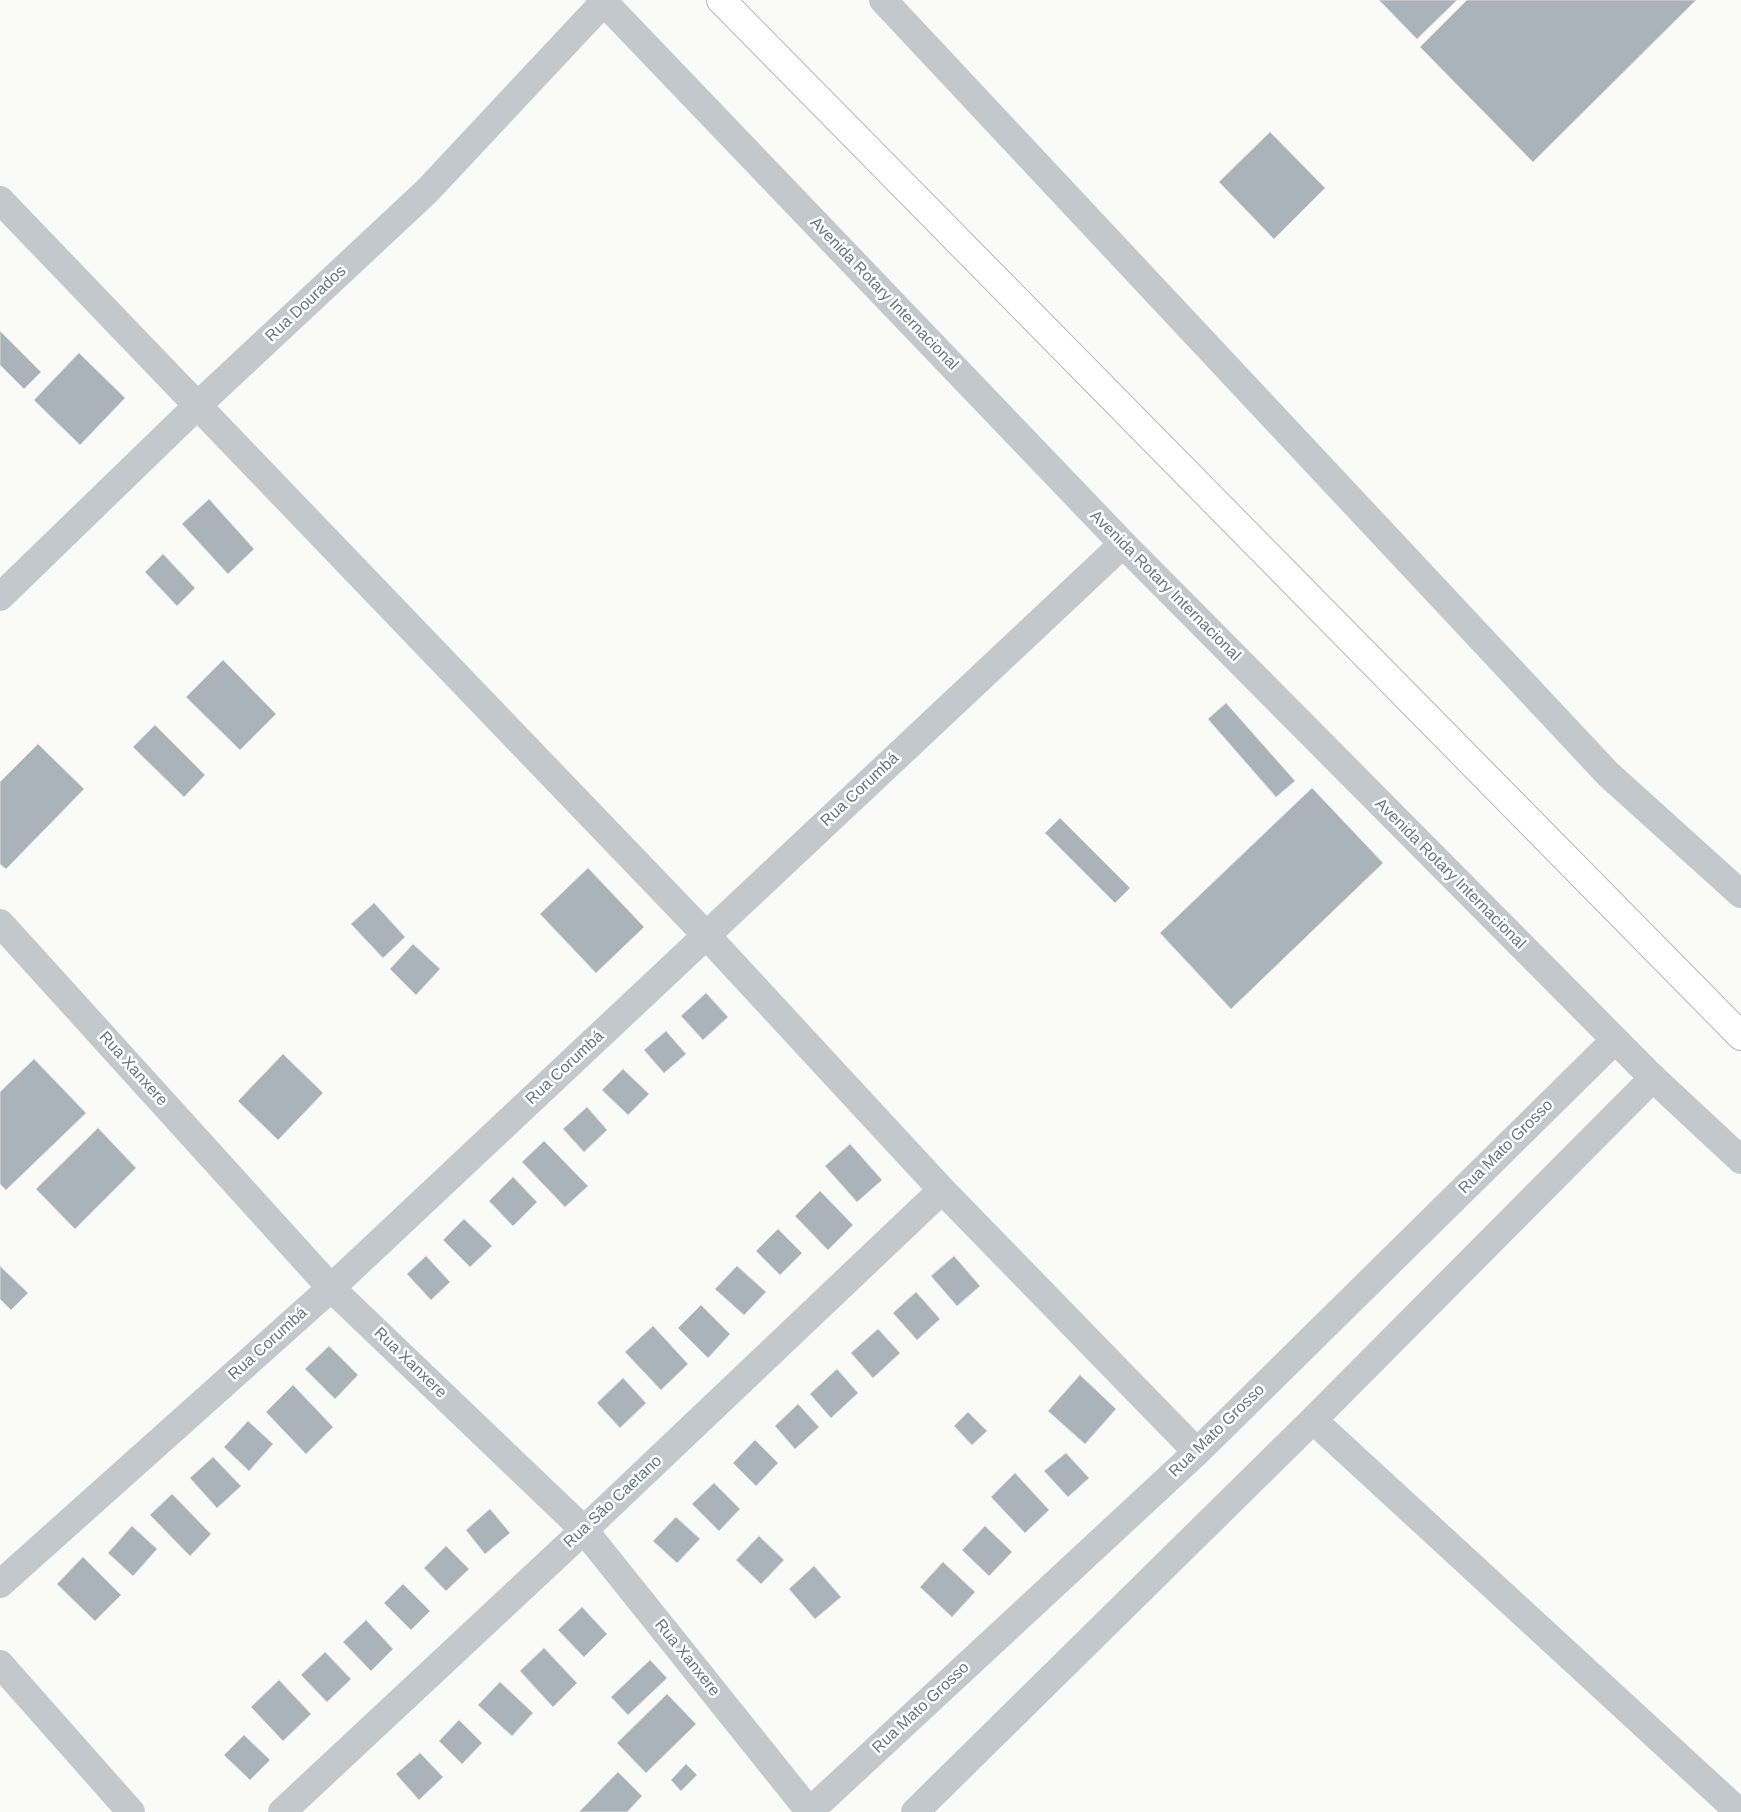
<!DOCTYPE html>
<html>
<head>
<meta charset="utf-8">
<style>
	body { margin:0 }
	canvas { display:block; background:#fafaf8 }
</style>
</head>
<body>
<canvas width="1741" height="1812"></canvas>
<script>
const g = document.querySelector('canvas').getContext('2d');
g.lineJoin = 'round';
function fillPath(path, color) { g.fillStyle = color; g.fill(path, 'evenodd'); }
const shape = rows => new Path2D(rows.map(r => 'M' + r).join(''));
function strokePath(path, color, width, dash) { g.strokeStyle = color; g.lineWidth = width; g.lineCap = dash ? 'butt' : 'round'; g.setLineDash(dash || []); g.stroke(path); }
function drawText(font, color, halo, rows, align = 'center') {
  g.font = font + ' Helvetica,sans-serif'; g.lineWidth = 5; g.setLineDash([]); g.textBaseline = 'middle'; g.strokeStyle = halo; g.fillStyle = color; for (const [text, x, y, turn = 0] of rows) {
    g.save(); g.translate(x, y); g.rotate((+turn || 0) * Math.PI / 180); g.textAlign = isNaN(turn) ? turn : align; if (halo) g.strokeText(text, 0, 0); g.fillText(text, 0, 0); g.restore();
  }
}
const building = shape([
	[1379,0,1457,0,1417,39,1379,0],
	[1467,0,1696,0,1533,162,1420,47,1467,0],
	[1270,132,1325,188,1274,239,1219,182,1270,132],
	[0,331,41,372,24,389,0,365,0,331],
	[79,353,125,398,80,445,34,400,79,353],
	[209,499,254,549,228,574,182,524,209,499],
	[163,554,195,588,177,606,145,572,163,554],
	[223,660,276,714,240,750,186,697,223,660],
	[1226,703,1295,781,1276,797,1208,719,1226,703],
	[155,725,205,775,184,797,133,747,155,725],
	[38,744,84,789,6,869,0,864,0,782,38,744],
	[1312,788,1383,863,1231,1009,1160,933,1312,788],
	[1060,818,1130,888,1115,903,1045,833,1060,818],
	[588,868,644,927,596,973,540,914,588,868],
	[374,903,405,937,383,958,351,924,374,903],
	[413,944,440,969,416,995,390,969,413,944],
	[706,993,728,1017,703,1040,681,1016,706,993],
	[666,1031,686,1054,664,1073,644,1050,666,1031],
	[283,1054,323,1093,278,1140,238,1101,283,1054],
	[34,1059,86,1113,6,1190,0,1184,0,1092,34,1059],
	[623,1069,649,1094,628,1115,602,1090,623,1069],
	[587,1107,607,1130,584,1152,563,1129,587,1107],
	[98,1128,136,1168,75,1229,36,1189,98,1128],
	[544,1141,588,1186,565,1207,522,1162,544,1141],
	[850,1144,882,1180,857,1202,825,1166,850,1144],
	[513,1177,537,1202,513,1226,489,1201,513,1177],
	[820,1191,853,1225,828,1250,795,1216,820,1191],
	[464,1219,492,1246,470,1267,443,1240,464,1219],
	[778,1229,802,1253,780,1275,756,1251,778,1229],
	[426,1256,450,1282,431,1300,407,1274,426,1256],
	[954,1256,980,1286,957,1306,931,1276,954,1256],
	[0,1266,28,1293,11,1310,0,1299,0,1266],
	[737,1266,766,1292,744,1315,715,1289,737,1266],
	[916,1292,940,1319,917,1340,893,1313,916,1292],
	[701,1305,730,1334,708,1358,678,1328,701,1305],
	[653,1326,688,1364,661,1390,625,1352,653,1326],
	[878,1329,900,1353,873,1378,851,1353,878,1329],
	[329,1346,358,1375,335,1399,305,1369,329,1346],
	[837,1369,858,1393,831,1418,810,1394,837,1369],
	[1080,1375,1116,1409,1085,1444,1048,1411,1080,1375],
	[623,1378,646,1403,620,1428,597,1403,623,1378],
	[293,1385,333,1427,306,1454,266,1412,293,1385],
	[798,1404,819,1427,795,1449,775,1426,798,1404],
	[968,1412,987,1431,972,1445,954,1426,968,1412],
	[248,1421,273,1444,249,1471,224,1447,248,1421],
	[755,1440,778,1463,756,1486,733,1463,755,1440],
	[1066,1453,1089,1478,1068,1497,1044,1471,1066,1453],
	[213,1457,241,1486,217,1508,190,1478,213,1457],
	[1015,1473,1049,1510,1025,1533,991,1497,1015,1473],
	[714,1483,740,1509,719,1531,692,1504,714,1483],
	[172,1494,211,1534,190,1556,150,1515,172,1494],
	[490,1509,510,1533,485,1554,466,1530,490,1509],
	[676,1517,700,1539,677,1563,653,1541,676,1517],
	[132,1526,157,1549,133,1576,108,1553,132,1526],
	[985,1526,1012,1552,989,1576,962,1550,985,1526],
	[759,1536,784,1560,761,1584,736,1560,759,1536],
	[446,1546,469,1569,446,1591,424,1568,446,1546],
	[83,1557,121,1595,95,1621,57,1584,83,1557],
	[943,1562,975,1592,952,1617,920,1587,943,1562],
	[814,1566,841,1597,815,1619,789,1589,814,1566],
	[403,1584,430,1611,411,1630,384,1603,403,1584],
	[582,1607,607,1634,584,1657,558,1630,582,1607],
	[366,1620,393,1649,371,1671,343,1642,366,1620],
	[544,1648,577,1683,553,1707,520,1671,544,1648],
	[325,1652,351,1679,327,1702,301,1675,325,1652],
	[650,1660,667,1678,628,1715,611,1697,650,1660],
	[279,1680,311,1714,283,1741,251,1707,279,1680],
	[500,1682,533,1713,512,1736,478,1705,500,1682],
	[667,1694,696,1724,646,1773,617,1743,667,1694],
	[459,1720,482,1743,462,1764,439,1741,459,1720],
	[244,1735,270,1760,250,1780,224,1755,244,1735],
	[420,1753,443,1777,419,1800,396,1774,420,1753],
	[686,1764,697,1775,681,1791,671,1780,686,1764],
	[618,1772,642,1796,627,1812,579,1812,618,1772]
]);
fillPath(building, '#aab3b9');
strokePath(building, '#dcdcda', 1);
const trunk = shape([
	[721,0,1741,1036]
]);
strokePath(trunk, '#b4b9bd', 30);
strokePath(shape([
	[0,200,706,935,942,1190,1197,1452],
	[0,597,198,405,427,191,604,2],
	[0,923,331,1288,584,1530,810,1812],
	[1313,1420,1739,1812],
	[0,1584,331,1288,1123,544],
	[0,1664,131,1812],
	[282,1812,584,1530,942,1190],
	[809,1812,1197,1452,1615,1040],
	[915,1812,1313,1420,1653,1078]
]), '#c3c8cc', 28);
strokePath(shape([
	[602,0,1123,544,1653,1078,1741,1160],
	[883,0,1608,774,1741,894]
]), '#c3c8cc', 28);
strokePath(trunk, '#fff', 28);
drawText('16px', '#657683', '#fff', [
	["Avenida Rotary Internacional",884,294,46],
	["Rua Dourados",306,304,-43],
	["Avenida Rotary Internacional",1165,586,45],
	["Rua Corumbá",860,790,-43],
	["Avenida Rotary Internacional",1450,874,45],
	["Rua Corumbá",565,1068,-43],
	["Rua Xanxere",133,1069,48],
	["Rua Mato Grosso",1506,1147,-45],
	["Rua Corumbá",268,1344,-42],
	["Rua Xanxere",410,1363,44],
	["Rua Mato Grosso",1217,1431,-44],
	["Rua São Caetano",613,1502,-43],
	["Rua Xanxere",687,1658,51],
	["Rua Mato Grosso",921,1708,-43]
]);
</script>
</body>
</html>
